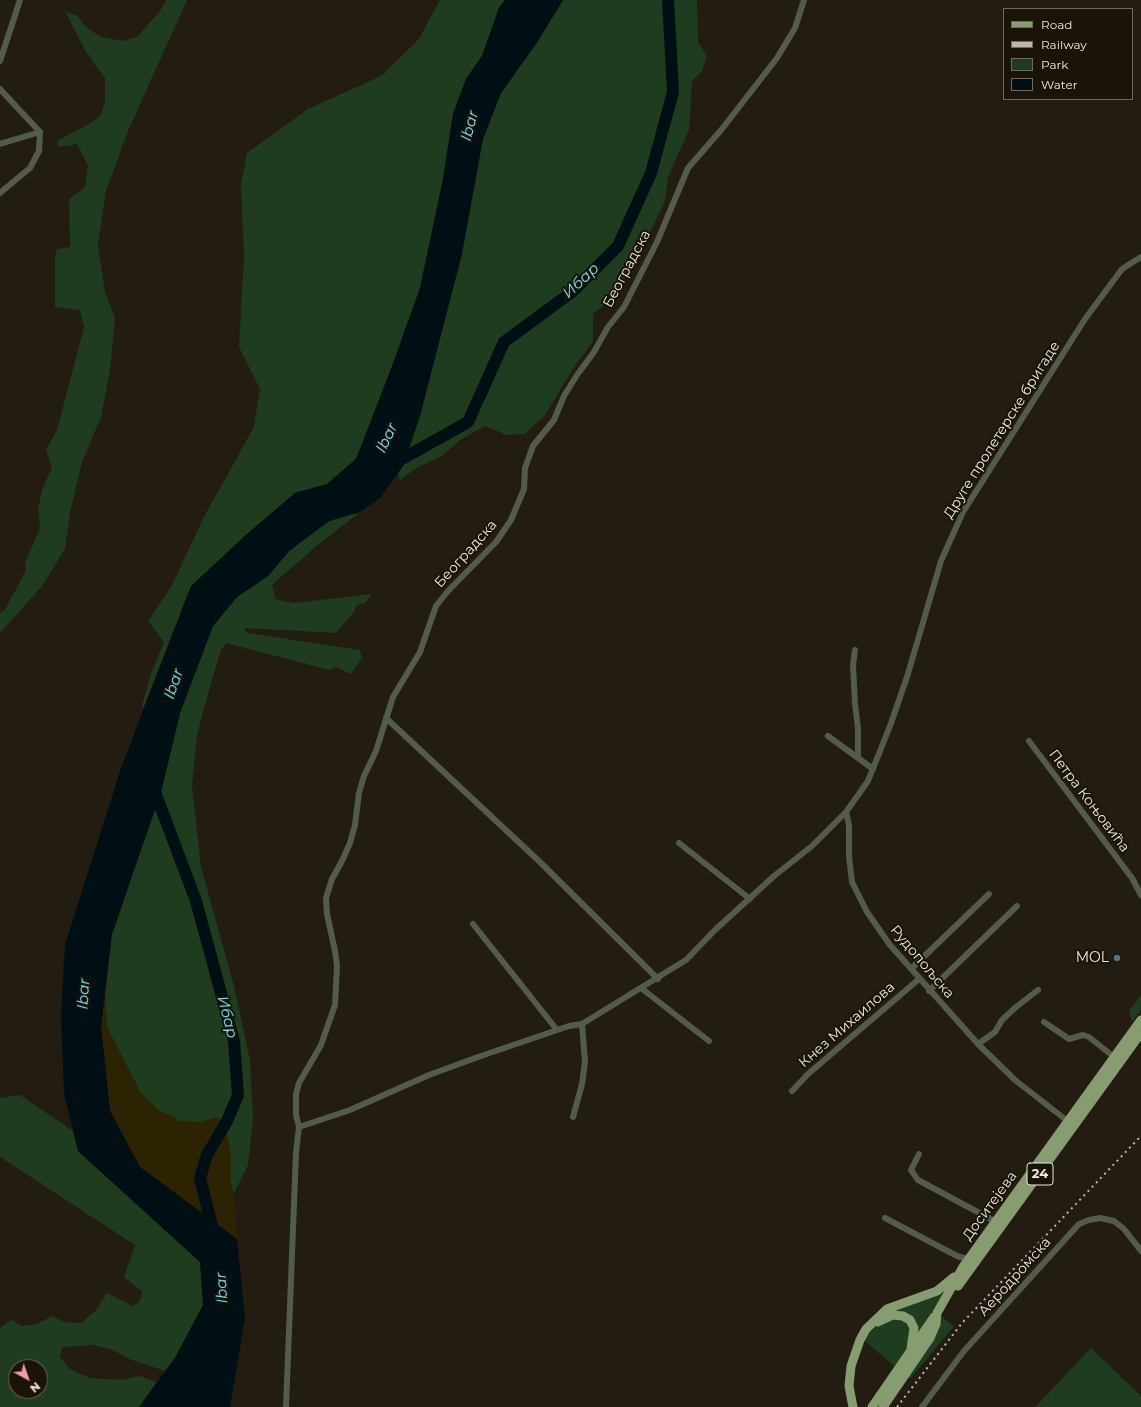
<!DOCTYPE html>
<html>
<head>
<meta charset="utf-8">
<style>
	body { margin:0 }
	#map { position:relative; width:1141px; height:1407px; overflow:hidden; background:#231c11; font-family:Montserrat,sans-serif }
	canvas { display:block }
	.legend { position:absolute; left:1003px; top:8px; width:130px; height:92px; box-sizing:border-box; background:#191308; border:1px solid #6f6960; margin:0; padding:5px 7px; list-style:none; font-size:12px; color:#efeae3 }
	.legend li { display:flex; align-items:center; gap:8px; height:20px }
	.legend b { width:20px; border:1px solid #6f6960 }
	.north { position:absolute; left:8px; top:1359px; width:40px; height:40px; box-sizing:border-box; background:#191308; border:1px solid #6f6960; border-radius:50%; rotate:140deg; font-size:11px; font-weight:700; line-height:16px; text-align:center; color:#efeae3 }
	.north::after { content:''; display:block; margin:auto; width:14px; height:18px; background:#f49aa2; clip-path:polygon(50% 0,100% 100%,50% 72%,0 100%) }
</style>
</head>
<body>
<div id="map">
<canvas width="1141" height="1407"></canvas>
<ul class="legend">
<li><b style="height:5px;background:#889c72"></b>Road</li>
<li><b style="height:5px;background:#bcb7af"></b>Railway</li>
<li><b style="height:11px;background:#1f3c1e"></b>Park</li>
<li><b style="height:11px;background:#000f13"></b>Water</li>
</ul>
<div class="north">N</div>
</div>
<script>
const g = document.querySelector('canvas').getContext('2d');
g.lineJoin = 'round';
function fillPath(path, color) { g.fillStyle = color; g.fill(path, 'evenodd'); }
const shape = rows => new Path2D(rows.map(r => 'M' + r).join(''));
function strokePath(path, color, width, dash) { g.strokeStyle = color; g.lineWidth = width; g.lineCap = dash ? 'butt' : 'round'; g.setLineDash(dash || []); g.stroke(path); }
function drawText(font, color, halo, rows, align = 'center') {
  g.font = font + ' Montserrat,sans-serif'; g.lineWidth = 4; g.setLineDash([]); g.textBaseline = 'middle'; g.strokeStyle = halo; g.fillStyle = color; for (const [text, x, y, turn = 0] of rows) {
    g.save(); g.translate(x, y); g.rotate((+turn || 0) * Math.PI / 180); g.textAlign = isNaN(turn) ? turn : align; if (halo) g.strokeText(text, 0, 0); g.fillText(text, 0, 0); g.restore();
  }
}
fillPath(shape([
	[166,0,187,0,128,131,106,191,98,244,105,293,115,317,110,371,101,417,82,462,70,513,65,549,42,586,0,633,0,613,5,610,26,570,25,563,40,528,38,508,43,487,52,468,46,450,57,430,84,327,80,310,55,307,55,256,57,249,70,247,69,199,85,187,88,166,77,144,59,147,57,141,89,124,100,116,105,103,105,78,86,52,65,11,77,16,86,27,101,37,123,41,137,37,160,11],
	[440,0,505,0,499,8,482,56,466,79,453,114,443,179,420,288,373,419,356,459,327,484,295,493,246,535,191,586,143,709,142,705,152,671,164,642,148,621,171,587,204,517,254,427,260,389,239,347,244,257,241,184,247,153,308,109,381,76,419,39],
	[563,0,697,0,698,42,707,56,702,71,692,81,689,130,668,177,665,201,630,273,604,305,593,314,593,341,574,367,545,415,525,434,507,435,485,426,460,440,442,456,418,467,400,480,398,474,403,466,420,416,483,139,501,93,536,44],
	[360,512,314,548,272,585,275,599,294,603,372,594,365,603,357,605,353,613,336,633,244,628,247,633,360,650,362,658,351,674,336,667,329,670,226,643,221,650,211,683,197,735,192,785,201,867,234,986,250,1060,253,1119,248,1165,234,1193,231,1186,231,1154,228,1141,198,1123,180,1121,157,1109,140,1092,107,1027,105,992,112,934,161,792,180,713,213,626,237,597,268,576,289,551,329,521],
	[1141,995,1141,1010,1132,1022,1129,1010],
	[20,1095,73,1131,78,1151,200,1262,203,1305,175,1358,165,1371,129,1359,113,1350,93,1345,62,1347,60,1357,70,1369,90,1378,123,1380,139,1376,157,1382,139,1407,0,1407,0,1328,11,1320,22,1326,36,1324,53,1316,63,1322,81,1323,96,1310,107,1293,133,1306,139,1302,143,1292,124,1277,135,1245,0,1157,0,1098],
	[16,1367,40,1367,40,1391,16,1391],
	[952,1279,937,1313,954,1326,910,1379,862,1339,878,1317,927,1295],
	[1091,1348,1141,1396,1141,1407,1035,1407]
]), '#1f3c1e');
fillPath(shape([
	[105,992,107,1027,140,1092,157,1109,180,1121,199,1122,217,1117,225,1126,231,1154,231,1186,234,1193,237,1239,140,1167,110,1111,101,1023]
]), '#2c2303');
fillPath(shape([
	[505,0,563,0,536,44,501,93,483,139,462,254,420,416,403,466,380,498,360,512,329,521,289,551,268,576,237,597,213,626,180,713,161,792,112,934,101,1027,110,1111,140,1167,237,1239,245,1318,230,1407,139,1407,175,1358,203,1305,200,1262,78,1151,64,1093,61,1016,65,945,121,768,191,586,246,535,295,493,327,484,356,459,394,361,420,288,443,179,453,114,466,79,482,56,499,8]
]), '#000f13');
strokePath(shape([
	[393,464,468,422,504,342,572,292,618,246,651,173,673,92,668,0],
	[152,784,196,901,234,1041,238,1095,227,1121,207,1155,200,1178,214,1234]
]), '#000f13', 12);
strokePath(shape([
	[0,61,20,0],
	[0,89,40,132,39,151,30,168,0,193],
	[0,144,40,132],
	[855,650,853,665,855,704,858,728,858,758],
	[386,718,540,862,658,979],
	[828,736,873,769],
	[1029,741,1132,878,1141,895],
	[846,812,868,781,890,726,907,677,941,561,963,512,1085,319,1122,269,1141,257],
	[679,843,750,899],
	[473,924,557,1030],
	[911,969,989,894],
	[641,988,709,1041],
	[929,991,1017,906],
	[1044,1022,1069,1039,1083,1035,1089,1037,1114,1057],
	[978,1044,995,1032,1002,1020,1016,1007,1038,990],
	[792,1091,808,1074,919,979],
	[573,1117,582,1084,585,1062,582,1024],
	[299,1127,350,1110,429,1075,478,1057,569,1026,582,1024,686,960,715,930,774,876,812,846,846,812,849,825,849,856,852,882,867,912,890,945,978,1044,1015,1080,1070,1123],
	[919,1154,911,1170,918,1180,998,1223],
	[885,1218,957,1256,971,1260],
	[286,1407,296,1153,299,1127,296,1115,296,1094,299,1083,321,1045,335,1005,337,966,335,951,327,914,326,898,332,879,342,861,350,843,355,825,359,793,364,776,376,751,393,697,420,652,436,606,448,591,496,542,511,520,524,489,525,468,533,446,554,420,564,396,577,375,594,352,608,327,624,307,657,242,688,168,722,129,777,58,795,28,804,0],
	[922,1407,964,1351,1079,1224,1089,1220,1100,1218,1114,1221,1124,1229,1141,1251]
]), '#535c48', 6);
strokePath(shape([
	[958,1286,1141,1033],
	[878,1322,893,1315,903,1316,910,1320,914,1328,911,1349],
	[853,1407,849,1386,851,1366,860,1340,866,1329,887,1309,937,1291,954,1277],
	[872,1407,934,1317],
	[883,1407,930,1338,936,1324,937,1313,963,1267,1141,1020]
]), '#889c72', 9);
strokePath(shape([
	[897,1407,962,1323,1141,1136]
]), '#bcb7af', 2, [2, 4]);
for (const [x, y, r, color] of [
	[1117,958,4,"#5c6f8a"]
]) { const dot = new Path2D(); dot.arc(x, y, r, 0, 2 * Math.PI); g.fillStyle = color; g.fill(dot); strokePath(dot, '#191308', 1.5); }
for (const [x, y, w] of [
	[1040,1174,26]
]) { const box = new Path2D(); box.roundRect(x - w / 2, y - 11, w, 22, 3); g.fillStyle = '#191308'; g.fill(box); strokePath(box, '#efeae3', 1); }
drawText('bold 13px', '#efeae3', null, [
	["24",1040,1174]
]);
drawText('14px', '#efeae3', '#191308', [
	["Београдска",627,269,-62],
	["Друге пролетерске бригаде",1002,430,-58],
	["Београдска",466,554,-48],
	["Петра Коњовића",1089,801,53],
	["Рудопољска",922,962,50],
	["Кнез Михаилова",847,1025,-41],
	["Доситејева",990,1206,-54],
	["Аеродромска",1015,1277,-48]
]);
drawText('14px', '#efeae3', '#191308', [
	["MOL",1109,958]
], 'right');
drawText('italic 15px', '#72e2f6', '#191308', [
	["Ibar",470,126,-75],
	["Ибар",581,281,-43],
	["Ibar",387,438,-64],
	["Ibar",174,684,-71],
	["Ibar",84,994,-86],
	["Ибар",227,1017,76],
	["Ibar",222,1288,-93]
]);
</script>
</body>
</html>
